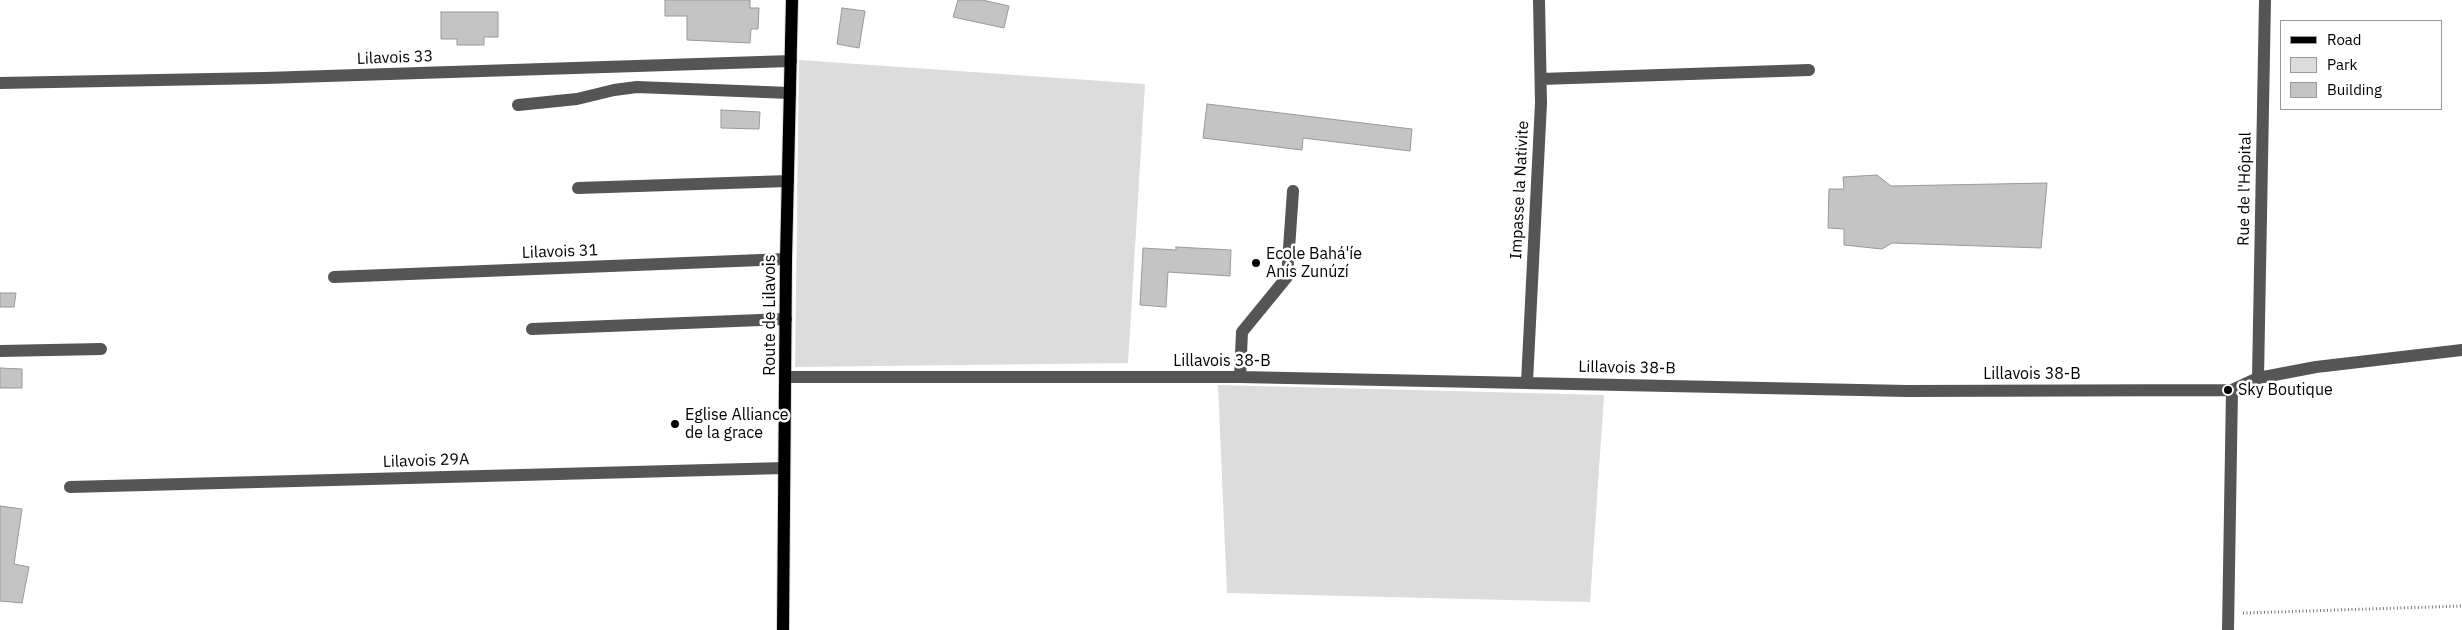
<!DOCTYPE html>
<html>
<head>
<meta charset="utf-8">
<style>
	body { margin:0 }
	#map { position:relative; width:2462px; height:630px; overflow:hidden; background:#fff; font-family:"IBM Plex Sans",sans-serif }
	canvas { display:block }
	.legend { position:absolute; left:2280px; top:20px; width:162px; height:90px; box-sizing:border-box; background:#fff; border:1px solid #999; margin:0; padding:6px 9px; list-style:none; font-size:15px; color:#000 }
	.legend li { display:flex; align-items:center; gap:10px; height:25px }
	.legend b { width:25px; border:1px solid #999 }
</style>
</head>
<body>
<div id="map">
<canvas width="2462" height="630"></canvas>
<ul class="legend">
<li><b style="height:6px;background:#000"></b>Road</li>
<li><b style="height:14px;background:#dcdcdc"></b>Park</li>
<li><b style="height:14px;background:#c4c4c4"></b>Building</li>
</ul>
</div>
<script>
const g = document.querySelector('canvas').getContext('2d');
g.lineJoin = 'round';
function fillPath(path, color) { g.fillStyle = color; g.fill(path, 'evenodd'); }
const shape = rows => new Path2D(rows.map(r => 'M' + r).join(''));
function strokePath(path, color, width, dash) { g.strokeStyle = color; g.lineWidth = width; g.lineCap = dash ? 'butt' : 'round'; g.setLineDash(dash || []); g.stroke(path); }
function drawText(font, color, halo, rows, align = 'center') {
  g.font = font + ' "IBM Plex Sans",sans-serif'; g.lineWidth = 5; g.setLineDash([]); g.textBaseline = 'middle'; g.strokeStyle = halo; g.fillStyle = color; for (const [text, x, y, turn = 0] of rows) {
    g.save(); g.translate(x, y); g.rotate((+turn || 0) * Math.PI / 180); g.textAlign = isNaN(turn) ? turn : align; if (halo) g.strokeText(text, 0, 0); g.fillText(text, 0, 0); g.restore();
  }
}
fillPath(shape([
	[799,60,1145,84,1128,363,795,367],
	[1218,385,1604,395,1590,602,1227,593]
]), '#dcdcdc');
const building = shape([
	[665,0,750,0,750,8,759,8,758,29,751,29,750,43,687,40,687,16,665,16,665,0],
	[958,0,982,0,1009,6,1004,28,953,17,958,0],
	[842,8,865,11,859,48,837,44,842,8],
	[441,12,498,12,498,37,484,37,484,45,457,45,457,39,441,39,441,12],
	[1207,104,1412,129,1410,151,1303,138,1302,150,1203,138,1207,104],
	[721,110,760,112,759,129,721,128,721,110],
	[1877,175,1891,186,2047,183,2041,248,1892,243,1882,249,1844,245,1844,229,1828,228,1829,189,1844,189,1843,177,1877,175],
	[1176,247,1231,250,1230,276,1168,272,1166,307,1140,305,1143,248,1176,250,1176,247],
	[0,293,16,293,14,307,0,307,0,293],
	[0,368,22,369,22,388,0,388,0,368],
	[0,506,22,509,14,564,29,567,22,603,0,601,0,506]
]);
fillPath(building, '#c4c4c4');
strokePath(building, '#999', 1);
const major = shape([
	[783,630,786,259,792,0]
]);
strokePath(major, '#dbdbdb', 14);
strokePath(shape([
	[2243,613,2462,606]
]), '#777', 3, [1, 2.5]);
strokePath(shape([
	[1541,79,1809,70],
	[0,83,265,78,791,61],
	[518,105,577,99,614,90,637,87,790,93],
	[578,188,788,181],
	[334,277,786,259],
	[532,329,786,319],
	[0,351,101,349],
	[787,377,1240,377,1907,391,2232,390,2258,378,2316,367,2462,350],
	[1240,377,1242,332,1287,277,1293,191],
	[2258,378,2265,0],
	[1527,382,1541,103,1539,0],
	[70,487,784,468],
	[2228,630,2232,390]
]), '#555', 12);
strokePath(major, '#000', 12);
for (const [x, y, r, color] of [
	[1256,263,5,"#000"],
	[2228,390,5,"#000"],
	[675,424,5,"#000"]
]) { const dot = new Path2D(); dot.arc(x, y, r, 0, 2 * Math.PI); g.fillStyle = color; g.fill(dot); strokePath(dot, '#fff', 2); }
drawText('16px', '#000', '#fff', [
	["Lilavois 33",395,58,-2],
	["Rue de l'Hôpital",2245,189,-89],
	["Impasse la Nativite",1520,190,-87],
	["Lilavois 31",560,252,-2],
	["Route de Lilavois",770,315,-90],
	["Lillavois 38-B",1222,361],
	["Lillavois 38-B",1627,368,1],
	["Lillavois 38-B",2032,374],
	["Lilavois 29A",426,461,-2]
]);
drawText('16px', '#000', '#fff', [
	["Ecole Bahá'íe",1266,254],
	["Anís Zunúzí",1266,272],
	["Sky Boutique",2238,390],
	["Eglise Alliance",685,415],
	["de la grace",685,433]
], 'left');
</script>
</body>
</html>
